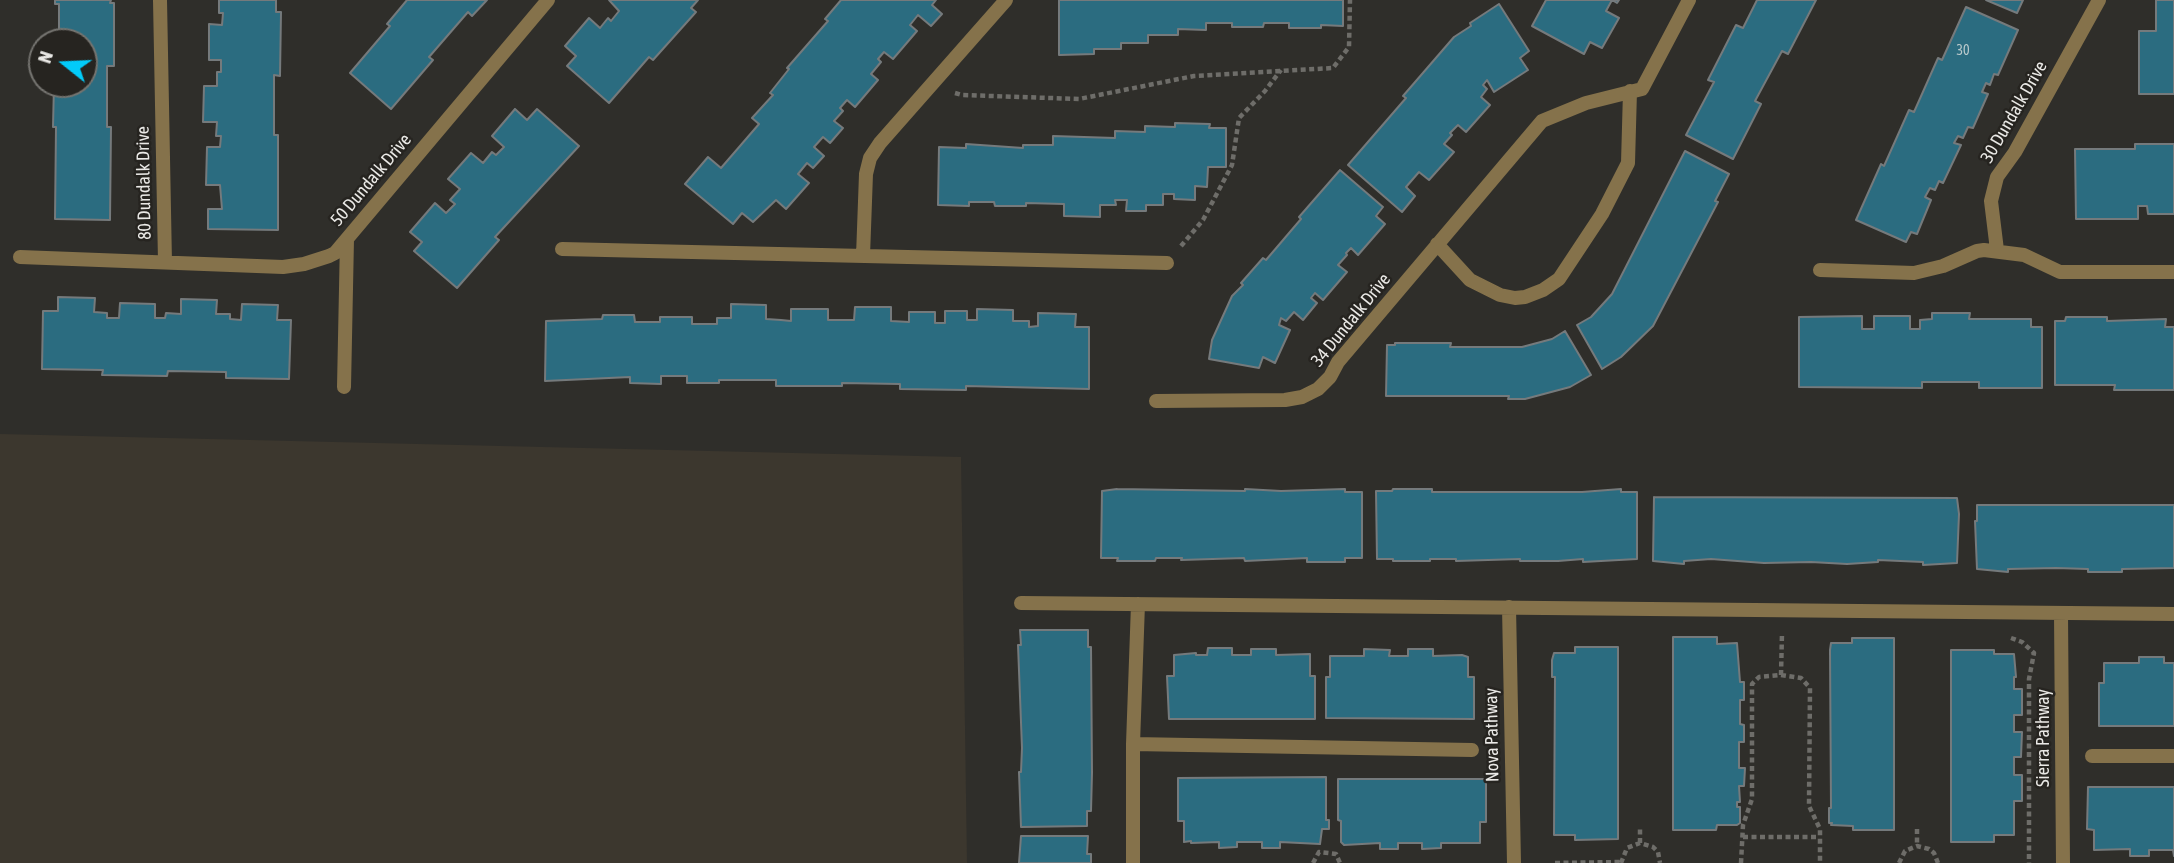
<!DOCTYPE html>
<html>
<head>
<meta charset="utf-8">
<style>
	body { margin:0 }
	#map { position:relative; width:2174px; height:863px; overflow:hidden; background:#2f2e2a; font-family:"Asap Condensed",sans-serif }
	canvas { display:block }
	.north { position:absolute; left:28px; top:28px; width:70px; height:70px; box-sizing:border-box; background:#262420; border:2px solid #74736f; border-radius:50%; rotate:288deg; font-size:19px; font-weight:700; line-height:28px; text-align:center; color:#eae9e6 }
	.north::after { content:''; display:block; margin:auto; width:24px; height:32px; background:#02cbf9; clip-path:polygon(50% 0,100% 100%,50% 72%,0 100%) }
</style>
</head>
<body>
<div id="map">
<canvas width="2174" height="863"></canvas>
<div class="north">N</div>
</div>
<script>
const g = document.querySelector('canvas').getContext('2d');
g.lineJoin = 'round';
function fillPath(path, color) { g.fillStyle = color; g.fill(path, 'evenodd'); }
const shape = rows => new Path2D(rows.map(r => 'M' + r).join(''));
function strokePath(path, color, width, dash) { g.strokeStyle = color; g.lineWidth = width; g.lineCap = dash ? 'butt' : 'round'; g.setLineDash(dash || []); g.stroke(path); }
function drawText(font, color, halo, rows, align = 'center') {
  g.font = font + ' "Asap Condensed",sans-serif'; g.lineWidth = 5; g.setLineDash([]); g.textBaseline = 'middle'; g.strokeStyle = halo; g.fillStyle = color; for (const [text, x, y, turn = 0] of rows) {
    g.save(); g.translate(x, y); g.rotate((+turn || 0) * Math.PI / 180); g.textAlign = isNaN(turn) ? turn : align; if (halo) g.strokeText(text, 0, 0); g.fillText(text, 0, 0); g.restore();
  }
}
fillPath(shape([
	[0,434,961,457,967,863,0,863]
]), '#3c372e');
const building = shape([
	[55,0,111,0,110,3,114,3,114,66,107,66,107,127,111,127,110,220,55,219,56,127,53,127,54,84,84,84,84,42,59,42,59,4,55,4,55,0],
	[219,0,276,0,276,12,281,12,280,76,274,75,274,135,278,135,278,230,208,229,208,209,222,209,220,185,206,185,207,147,220,147,221,136,216,136,217,122,203,122,204,86,217,86,217,72,221,72,221,60,209,60,209,24,222,25,223,13,219,13,219,0],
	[407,0,487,0,472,16,468,12,429,57,433,60,391,109,350,73,390,26,387,24,407,0],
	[609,0,698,0,691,8,696,12,653,60,649,57,609,103,567,66,576,56,565,46,589,18,600,28,608,18,611,21,619,11,609,0],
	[841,0,936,0,932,5,942,14,931,26,918,15,910,25,917,31,893,59,884,52,878,59,881,62,871,74,878,80,855,107,847,100,840,108,843,111,834,121,843,128,830,143,823,137,814,147,824,156,813,168,807,163,798,174,809,183,786,209,776,200,753,222,742,213,733,224,685,184,708,157,721,168,759,124,752,118,773,95,770,93,789,69,787,68,828,21,825,19,841,0],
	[1059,0,1343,0,1343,26,1321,25,1321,28,1289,28,1289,23,1264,23,1263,27,1232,27,1232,23,1206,23,1206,30,1178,29,1178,35,1148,35,1148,43,1121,43,1121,49,1094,49,1094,54,1059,55,1059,0],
	[1546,0,1619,0,1617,3,1612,0,1606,11,1619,18,1602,48,1590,42,1584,54,1532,26,1546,0],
	[1757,0,1816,0,1788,54,1782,51,1755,101,1761,104,1733,159,1686,135,1714,82,1708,80,1736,25,1743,28,1757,0],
	[1986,0,2023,0,2017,13,1986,0],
	[2156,0,2174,0,2174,94,2139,94,2139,31,2156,31,2156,0],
	[1499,4,1529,51,1520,58,1528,70,1494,92,1487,80,1483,85,1487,89,1481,97,1490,105,1466,132,1458,125,1450,133,1452,135,1444,144,1454,152,1429,180,1419,172,1406,187,1415,196,1402,212,1348,165,1406,98,1403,96,1454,37,1471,26,1470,23,1499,4],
	[1966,7,2018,30,1998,75,1994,74,1990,85,1986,83,1982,92,1988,94,1973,128,1968,127,1963,138,1958,136,1954,143,1961,145,1943,183,1939,181,1935,190,1930,188,1925,197,1931,200,1917,234,1911,232,1906,242,1856,220,1881,164,1884,166,1909,110,1914,112,1938,58,1942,60,1966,7],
	[515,109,527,120,537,109,579,146,495,237,499,240,457,288,414,251,422,242,410,232,435,203,446,213,455,204,450,200,460,189,448,179,471,153,483,163,492,152,496,155,504,147,492,136,515,109],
	[1175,123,1210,124,1209,128,1226,128,1226,167,1208,167,1207,187,1195,186,1195,200,1174,199,1174,194,1163,194,1163,205,1146,205,1146,211,1126,211,1127,200,1115,200,1116,205,1100,205,1100,217,1064,216,1064,204,1026,203,1026,206,995,206,994,202,969,202,969,206,938,205,939,147,966,148,966,144,1023,148,1023,145,1053,145,1053,136,1115,138,1115,131,1145,132,1145,126,1175,127,1175,123],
	[2135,144,2174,144,2174,214,2148,214,2147,206,2138,206,2138,219,2076,219,2075,149,2135,149,2135,144],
	[1685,151,1729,174,1715,201,1718,202,1653,326,1621,357,1602,369,1577,325,1591,317,1612,294,1685,151],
	[1340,170,1383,207,1376,216,1385,224,1358,255,1351,248,1346,253,1347,255,1338,265,1347,272,1323,300,1315,293,1311,298,1317,303,1303,320,1294,312,1286,321,1281,318,1279,325,1290,330,1275,363,1263,357,1259,368,1209,359,1212,340,1232,296,1243,285,1241,283,1263,258,1266,260,1301,219,1299,217,1340,170],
	[58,297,95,298,94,312,107,313,107,318,119,318,120,303,155,304,155,318,165,318,166,313,181,314,181,299,217,300,216,314,230,314,230,319,241,320,242,304,278,305,277,320,291,320,289,379,226,378,226,372,168,371,167,376,102,375,103,370,42,369,43,311,58,311,58,297],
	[731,304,766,305,766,319,781,320,791,321,791,309,828,309,828,320,854,320,855,307,891,307,891,321,909,322,909,312,935,312,935,323,945,323,945,311,967,311,967,320,977,320,977,309,1013,310,1013,321,1029,321,1029,327,1038,326,1038,313,1076,314,1075,327,1089,327,1089,389,966,386,966,390,900,389,900,384,842,383,842,386,776,386,776,380,719,380,719,383,687,383,687,376,661,376,661,384,630,383,630,377,545,381,546,321,602,319,603,315,634,315,635,322,660,322,660,317,692,317,692,324,717,324,717,318,731,318,731,304],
	[1932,313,1970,313,1969,319,2031,319,2031,327,2042,327,2042,388,1979,388,1979,382,1922,382,1922,388,1799,387,1799,317,1862,316,1862,329,1874,329,1874,316,1910,316,1910,329,1920,329,1920,320,1932,319,1932,313],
	[2066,317,2107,317,2107,321,2166,319,2165,327,2174,327,2174,390,2114,390,2115,385,2055,385,2055,321,2065,321,2066,317],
	[1565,331,1591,375,1570,387,1525,399,1508,399,1509,396,1386,396,1387,345,1395,345,1395,343,1451,343,1450,347,1522,347,1552,339,1565,331],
	[1117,489,1245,491,1245,489,1281,491,1345,489,1345,492,1362,492,1362,558,1345,558,1345,562,1307,562,1307,558,1245,561,1244,558,1181,560,1182,558,1156,558,1155,561,1117,561,1118,558,1101,558,1102,491,1117,489],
	[1393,489,1432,489,1432,492,1582,492,1621,489,1621,492,1637,492,1637,559,1583,562,1583,559,1558,561,1520,561,1520,559,1456,561,1456,559,1430,559,1430,561,1393,561,1393,559,1377,559,1376,491,1392,491,1393,489],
	[1654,497,1957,498,1959,514,1957,563,1923,565,1923,562,1878,560,1878,562,1847,564,1811,562,1764,563,1711,559,1684,561,1684,564,1653,561,1654,497],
	[1977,505,2174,505,2174,568,2122,569,2122,572,2088,572,2088,569,2056,568,2008,569,2008,572,1977,569,1975,521,1977,521,1977,505],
	[1020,630,1088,630,1088,647,1091,647,1092,773,1091,811,1087,811,1087,826,1021,827,1019,772,1021,772,1022,748,1018,645,1021,645,1020,630],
	[1673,637,1717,637,1717,644,1737,643,1740,682,1744,682,1744,700,1740,700,1740,724,1744,725,1744,742,1739,742,1739,768,1745,768,1744,786,1739,786,1740,802,1737,802,1737,807,1740,807,1740,823,1737,825,1717,825,1716,830,1673,830,1673,637],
	[1852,638,1894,638,1894,830,1853,830,1853,826,1831,825,1832,823,1829,823,1829,808,1831,808,1830,650,1831,643,1852,643,1852,638],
	[1575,647,1618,647,1618,839,1575,840,1575,835,1554,835,1555,677,1552,677,1552,660,1554,653,1575,653,1575,647],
	[1208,648,1232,648,1232,655,1251,655,1251,649,1276,649,1276,655,1310,654,1310,676,1315,676,1315,719,1169,719,1167,676,1174,676,1174,655,1196,653,1196,655,1207,655,1208,648],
	[1364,649,1390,650,1389,656,1408,656,1408,649,1433,649,1433,656,1462,655,1468,657,1468,677,1474,677,1474,719,1326,718,1326,677,1330,677,1330,656,1364,656,1364,649],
	[1951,650,1994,650,1994,654,2014,654,2016,677,2014,677,2014,689,2022,689,2022,715,2014,715,2014,732,2022,732,2021,757,2014,757,2014,775,2022,775,2022,801,2014,801,2014,835,1994,835,1994,842,1951,842,1951,650],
	[2139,657,2164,657,2164,663,2174,663,2174,726,2099,726,2099,683,2104,683,2104,663,2139,663,2139,657],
	[1326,777,1326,820,1329,820,1329,829,1322,829,1320,844,1280,842,1280,848,1262,848,1262,842,1237,842,1237,847,1219,848,1219,842,1191,843,1191,841,1184,842,1184,821,1178,821,1178,778,1326,777],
	[1338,779,1486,779,1486,822,1480,822,1480,843,1441,843,1441,848,1422,849,1422,843,1398,843,1398,849,1380,849,1380,843,1344,845,1341,842,1341,821,1338,820,1338,779],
	[2088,787,2174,787,2174,856,2173,850,2149,850,2149,856,2130,856,2130,849,2094,850,2094,830,2087,829,2088,787],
	[1021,836,1088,836,1087,854,1091,854,1091,863,1019,863,1021,836]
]);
fillPath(building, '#2b6c80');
strokePath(building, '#757a7c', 2);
strokePath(shape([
	[955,93,962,95,1079,99,1194,76,1333,68,1349,47,1350,0],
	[1181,246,1203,220,1232,165,1239,118,1265,91,1281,70],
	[2011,638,2022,642,2034,653,2029,679,2029,863],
	[1781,675,1782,633],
	[1917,829,1917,846],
	[1743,837,1819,837],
	[1640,843,1640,826],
	[1313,863,1319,852,1336,854,1340,863],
	[1555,863,1621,862],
	[1621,863,1627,848,1640,843,1653,847,1658,852,1660,863],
	[1741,863,1743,825,1752,799,1752,684,1759,677,1781,675,1801,678,1810,688,1809,806,1820,829,1820,863],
	[1899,863,1905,851,1917,846,1929,849,1934,853,1938,863]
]), '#6e6d69', 4.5, [5, 3.5]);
strokePath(shape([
	[160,0,165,262],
	[1437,244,1470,280,1500,295,1515,298,1525,297,1543,290,1559,279,1602,214,1628,163,1630,91],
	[562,249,1167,263],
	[1997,250,1991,201,1997,177,2015,152,2099,0],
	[863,256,866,174,870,158,880,143,1006,0],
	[20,257,283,267,304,264,329,256,335,253,548,0],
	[1820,270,1914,273,1943,266,1977,251,1984,250,2024,255,2060,272,2174,272],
	[344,387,347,239],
	[1156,401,1285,400,1302,397,1318,389,1330,377,1338,362,1542,121,1586,103,1642,89,1689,0],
	[1021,603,2174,614],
	[1509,607,1514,863],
	[2061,614,2063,863],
	[1133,744,1472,750],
	[2092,756,2174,756],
	[1133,863,1133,744,1138,604]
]), '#85724b', 14);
drawText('14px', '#bacacc', null, [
	["30",1963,51]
]);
drawText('18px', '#eae9e6', '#262420', [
	["30 Dundalk Drive",2014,112,-60],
	["50 Dundalk Drive",371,180,-50],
	["80 Dundalk Drive",144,183,-91],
	["34 Dundalk Drive",1351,320,-51],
	["Nova Pathway",1492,735,-91],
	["Sierra Pathway",2043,738,-90]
]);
</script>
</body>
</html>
